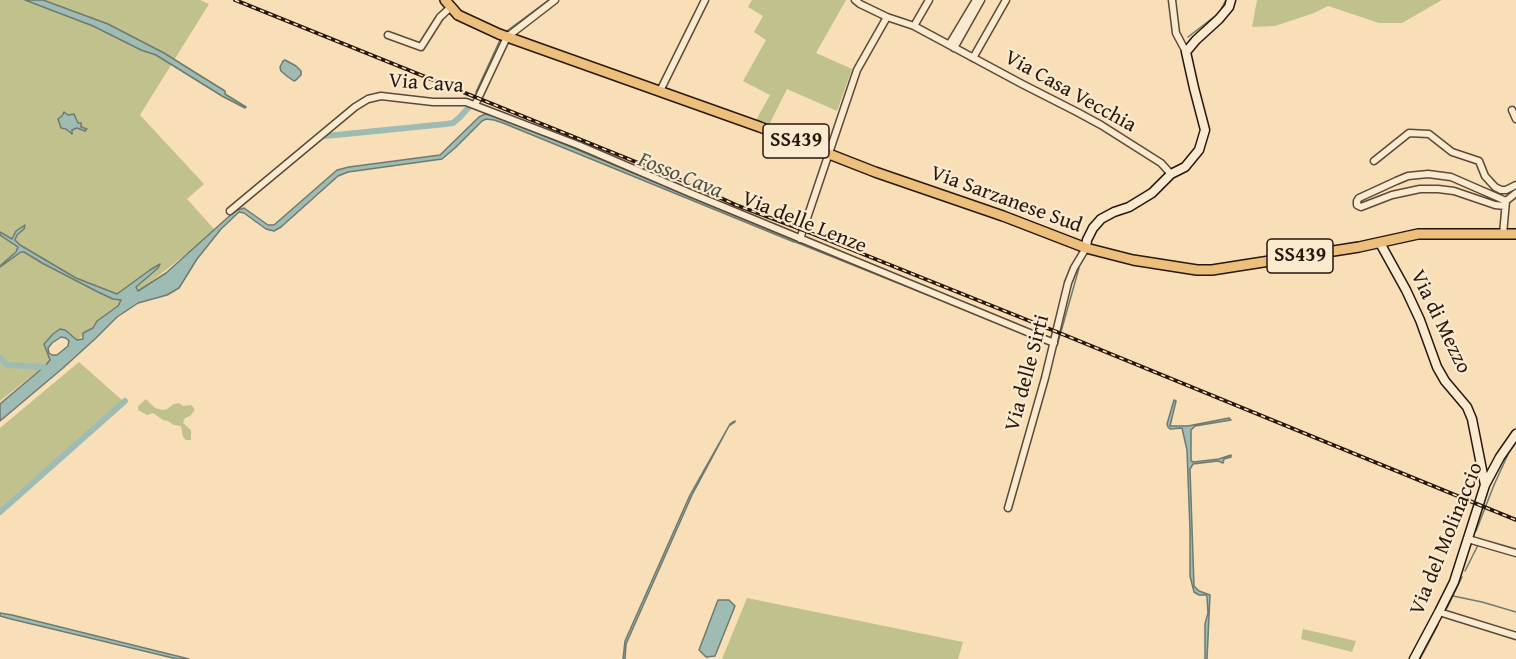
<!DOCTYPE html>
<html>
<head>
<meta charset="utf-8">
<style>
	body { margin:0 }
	canvas { display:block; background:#f8dfb7 }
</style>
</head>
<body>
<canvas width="1516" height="659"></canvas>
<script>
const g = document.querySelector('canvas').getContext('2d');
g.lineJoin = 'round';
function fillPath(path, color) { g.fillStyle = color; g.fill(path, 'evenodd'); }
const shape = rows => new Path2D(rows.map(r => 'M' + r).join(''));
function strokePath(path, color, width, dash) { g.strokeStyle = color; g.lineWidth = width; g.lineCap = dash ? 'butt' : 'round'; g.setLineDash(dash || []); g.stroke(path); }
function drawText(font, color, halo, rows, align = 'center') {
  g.font = font + ' "Gentium Book Plus",serif'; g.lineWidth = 4.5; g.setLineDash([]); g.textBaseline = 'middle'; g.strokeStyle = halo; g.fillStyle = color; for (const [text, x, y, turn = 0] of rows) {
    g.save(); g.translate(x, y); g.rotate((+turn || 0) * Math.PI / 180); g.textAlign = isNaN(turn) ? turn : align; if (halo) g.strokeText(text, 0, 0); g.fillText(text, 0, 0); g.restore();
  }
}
fillPath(shape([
	[0,0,200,0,209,4,140,115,204,184,187,199,214,229,205,239,0,401],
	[61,337,66,338,69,341,68,346,57,355,52,355,49,353,48,348,52,343],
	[752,0,846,0,816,53,852,69,837,111,787,89,768,127,755,122,770,95,743,81,766,40,754,32,763,16,748,7],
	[1257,0,1442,0,1402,23,1379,23,1328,6,1314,13,1275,26,1252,27],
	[79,362,123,401,0,508,0,428],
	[146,399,155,408,163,410,167,409,174,404,179,403,183,406,191,405,194,408,194,411,190,416,185,418,183,423,191,430,191,440,186,440,183,437,181,426,174,425,168,421,163,420,153,413,147,415,138,410,138,406],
	[747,598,963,642,958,659,722,659],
	[1303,629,1356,641,1352,652,1301,639]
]), '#c0c18c');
const water = shape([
	[25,0,43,0,108,24,164,53,196,73,225,91,225,94,246,107,245,108,222,96,156,55,141,50,93,26,25,0],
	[285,60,296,66,301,71,301,75,296,80,294,81,288,77,281,71,280,67,283,61,285,60],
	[64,112,68,115,74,114,78,123,81,123,81,127,87,129,85,131,77,128,72,130,72,134,66,129,61,128,58,119,62,116,64,112],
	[485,114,499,117,794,240,794,242,503,123,494,120,486,119,482,121,455,148,442,159,348,172,338,176,281,227,274,231,266,229,244,213,239,212,221,229,197,259,179,288,167,295,138,303,117,317,96,338,63,368,0,421,0,404,45,366,50,360,44,344,53,334,60,329,65,330,77,340,83,339,83,333,93,328,97,321,118,306,121,300,113,299,98,292,42,263,24,252,21,252,0,267,0,266,16,252,18,247,0,235,0,232,12,239,16,231,25,225,24,229,17,235,15,240,20,245,76,278,117,294,150,270,160,264,158,268,136,287,138,291,166,273,235,211,244,208,268,225,274,225,337,170,349,167,440,155,479,117,485,114],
	[61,337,66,338,69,341,68,346,57,355,52,355,49,353,48,348,52,343,61,337],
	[1174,400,1176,401,1170,426,1188,426,1229,418,1231,420,1195,426,1191,430,1191,461,1194,462,1219,459,1231,455,1231,457,1224,459,1223,463,1218,461,1193,464,1190,469,1194,586,1199,591,1210,595,1207,659,1205,659,1205,624,1208,613,1207,597,1206,595,1199,595,1194,592,1190,576,1190,531,1187,450,1182,428,1170,429,1168,427,1167,424,1174,400],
	[735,421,735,422,729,426,692,495,626,644,625,659,623,659,625,641,690,495,730,424,735,421],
	[718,600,729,600,735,606,715,656,706,657,699,650,718,600],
	[0,613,12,615,189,659,177,659,11,619,0,616,0,613]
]);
fillPath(water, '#9ebcb3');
strokePath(water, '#6f7a70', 1.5);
strokePath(shape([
	[504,33,549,0],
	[1188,37,1219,13,1226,0],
	[476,92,500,40],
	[793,241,1000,324],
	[1055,345,1057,346,1079,268],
	[1476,531,1494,485,1510,450,1516,442],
	[1465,571,1478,545],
	[1453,596,1482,602,1516,612],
	[1447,608,1462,577],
	[1420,659,1438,625]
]), '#6f7a70', 1.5);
strokePath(shape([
	[326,136,446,124,453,123,460,117,469,107],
	[0,358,7,365,44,367],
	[0,512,125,401]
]), '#9ebcb3', 6);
const street = shape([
	[855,0,860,4,887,17,914,26,1022,84,1077,112,1101,125,1161,163,1171,174],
	[1172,0,1176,33,1186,52],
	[914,26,929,0],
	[388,35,421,47,440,17,451,7],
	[949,45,976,0],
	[954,48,981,0],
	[973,58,1006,0],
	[660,91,705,0],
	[475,105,507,37,555,0],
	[1512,110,1516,119],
	[1374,161,1409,133,1429,134,1452,152,1479,161,1485,176,1495,187,1501,190,1506,190,1516,185],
	[1505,206,1495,205,1454,191,1438,189,1420,189,1392,195,1361,207,1357,205,1357,201,1359,198,1396,181,1408,176,1428,174,1451,177,1506,201],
	[230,211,355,107,368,99,381,96,433,102,466,102,578,145,690,193,1054,343],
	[1503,234,1506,201,1516,193],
	[800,239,857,70,887,17],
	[1008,508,1045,378,1068,283,1074,268,1086,248],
	[1468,539,1516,553],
	[1439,612,1516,636]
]);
const secondary = shape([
	[1380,243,1406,290,1420,320,1437,367,1445,381,1467,407,1472,419,1485,485],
	[1086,248,1087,240,1093,228,1101,219,1114,212,1129,207,1152,193,1171,174,1185,167,1199,150,1205,130,1194,88,1186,52,1196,40,1219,19,1229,7,1231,0],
	[1414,659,1439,612,1454,582,1485,485,1500,457,1516,434]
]);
const primary = shape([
	[445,0,458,15,499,34,760,127,875,172,1003,216,1086,248,1133,260,1197,270,1212,270,1359,247,1418,234,1516,234]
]);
strokePath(street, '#5d4937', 9);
strokePath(secondary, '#29170c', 11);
strokePath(primary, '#29170c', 12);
strokePath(street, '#faead0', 6);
strokePath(secondary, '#faead0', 8);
strokePath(primary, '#ecc07c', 9);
const rail = shape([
	[235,0,683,181,736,205,808,232,1062,334,1516,520]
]);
strokePath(rail, '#29170c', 4);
strokePath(rail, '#faead0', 1.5, [4.5]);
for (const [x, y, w] of [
	[796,141,66],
	[1300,256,66]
]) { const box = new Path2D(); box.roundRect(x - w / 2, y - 17, w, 34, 4.5); g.fillStyle = '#faead0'; g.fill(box); strokePath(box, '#29170c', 1.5); }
drawText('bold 20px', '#29170c', null, [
	["SS439",796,141],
	["SS439",1300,256]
]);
drawText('21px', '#29170c', '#faead0', [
	["Via Cava",426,84,4],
	["Via Casa Vecchia",1070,92,29],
	["Via Sarzanese Sud",1006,200,20],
	["Via delle Lenze",804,223,22],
	["Via di Mezzo",1440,322,64],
	["Via delle Sirti",1028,373,-75],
	["Via del Molinaccio",1447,539,-68]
]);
drawText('italic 22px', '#525146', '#faead0', [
	["Fosso Cava",680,176,22]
]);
</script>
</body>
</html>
